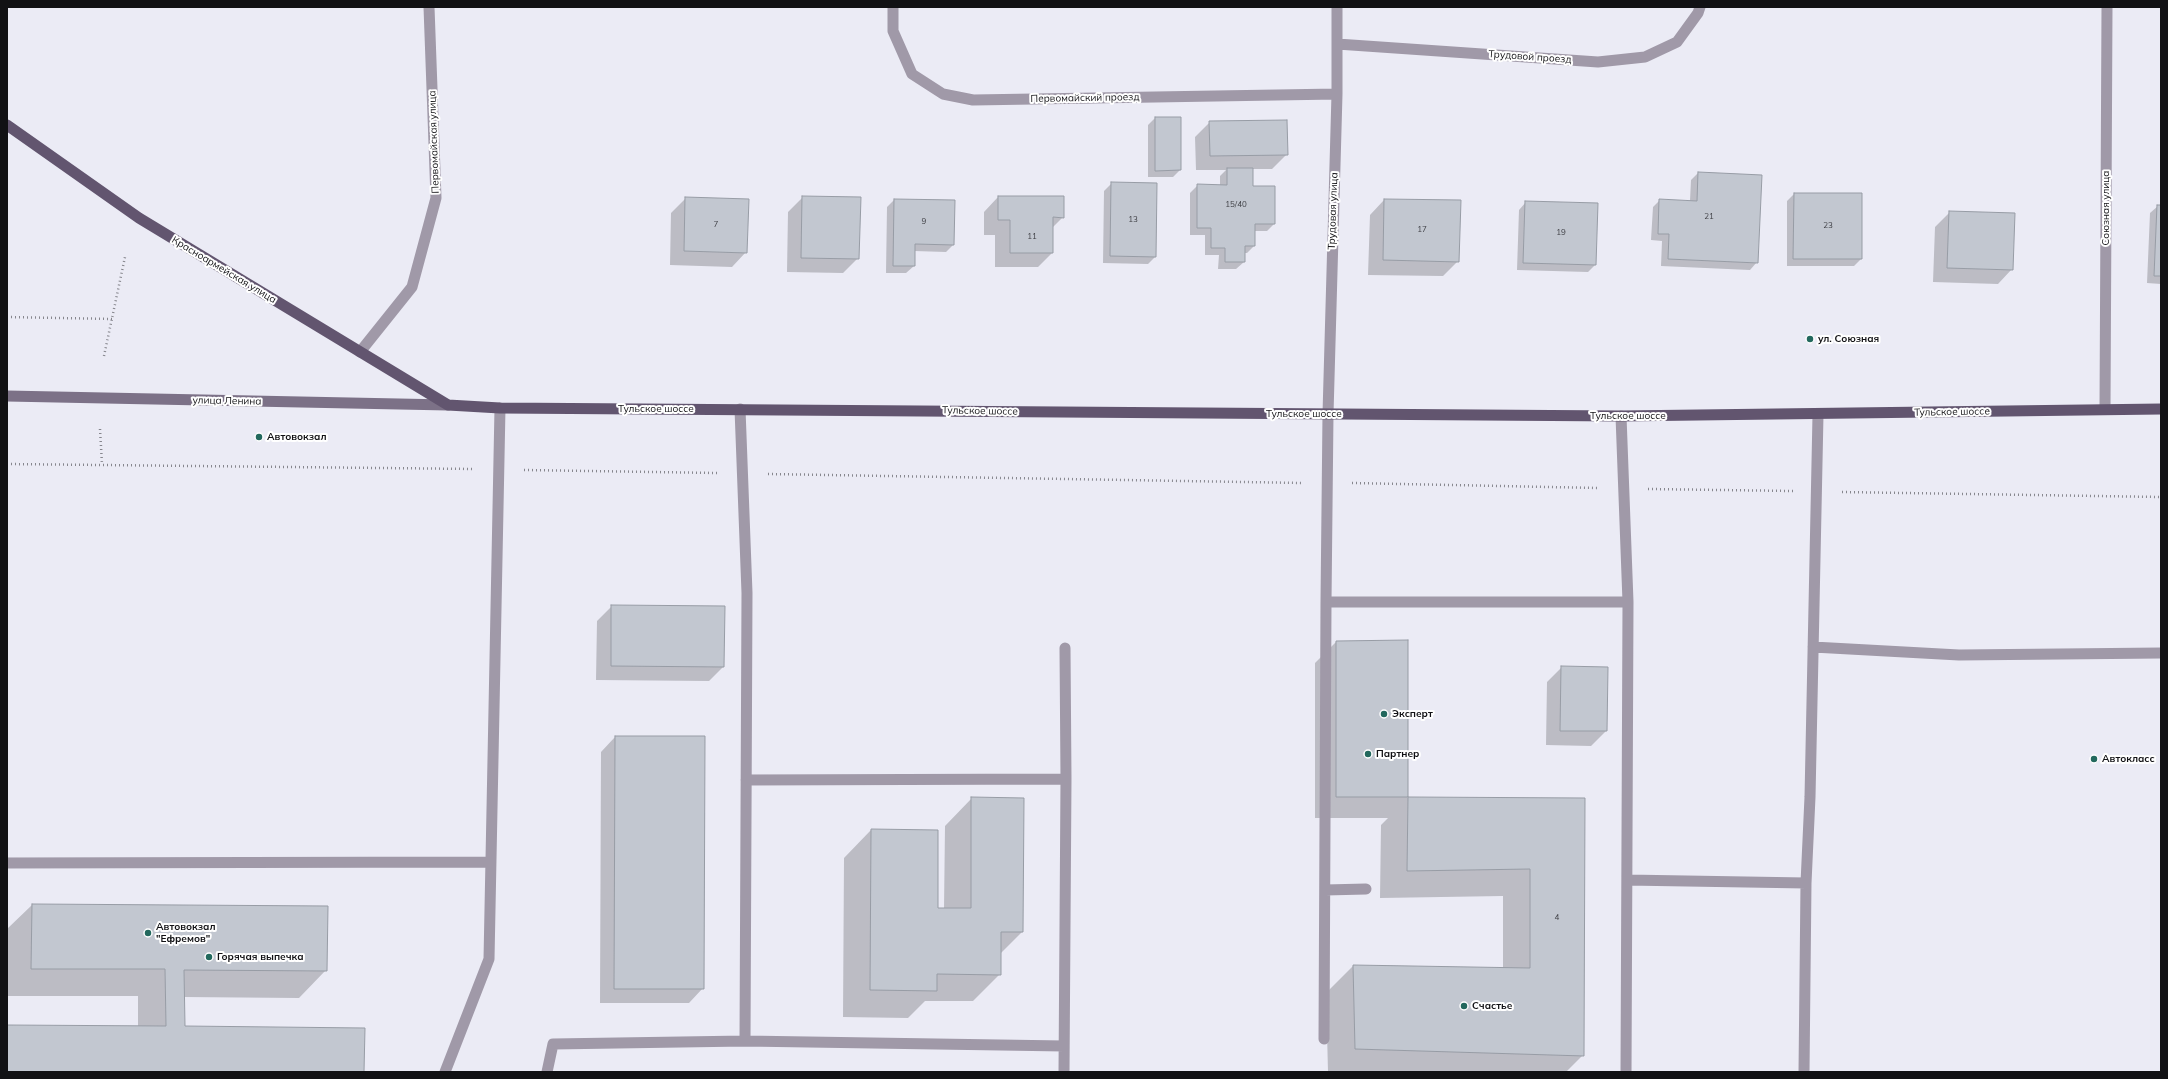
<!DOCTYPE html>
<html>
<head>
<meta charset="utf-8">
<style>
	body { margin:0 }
	#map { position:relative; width:2168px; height:1079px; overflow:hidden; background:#ebebf5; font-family:Mulish,sans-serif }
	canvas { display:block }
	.frame { position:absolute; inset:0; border:8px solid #111114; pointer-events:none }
</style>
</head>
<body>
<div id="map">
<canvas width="2168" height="1079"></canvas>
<div class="frame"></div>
</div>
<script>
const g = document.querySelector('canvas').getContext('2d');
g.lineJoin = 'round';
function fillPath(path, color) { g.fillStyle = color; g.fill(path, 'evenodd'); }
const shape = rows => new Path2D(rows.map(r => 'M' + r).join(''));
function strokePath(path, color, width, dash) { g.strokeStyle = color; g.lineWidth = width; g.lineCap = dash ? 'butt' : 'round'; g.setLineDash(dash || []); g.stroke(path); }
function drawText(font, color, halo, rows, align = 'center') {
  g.font = font + ' Mulish,sans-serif'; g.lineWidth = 4; g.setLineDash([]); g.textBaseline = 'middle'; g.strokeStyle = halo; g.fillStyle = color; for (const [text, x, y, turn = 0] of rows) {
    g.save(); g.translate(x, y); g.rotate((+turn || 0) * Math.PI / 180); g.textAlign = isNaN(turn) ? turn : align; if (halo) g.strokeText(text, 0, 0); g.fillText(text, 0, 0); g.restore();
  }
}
fillPath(shape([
	[1155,118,1180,170,1173,177,1148,177,1148,125],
	[1210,122,1287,154,1272,169,1252,169,1252,187,1274,224,1267,231,1254,231,1254,246,1247,253,1244,253,1244,262,1236,269,1218,269,1219,255,1205,255,1205,235,1190,235,1190,193,1198,185,1220,186,1220,176,1226,170,1196,170,1195,137],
	[1698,173,1757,262,1750,270,1661,266,1662,241,1651,240,1653,207,1660,200,1690,201,1691,180],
	[1112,183,1155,257,1148,264,1103,263,1104,191],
	[1794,194,1861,259,1854,266,1787,266,1787,201],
	[803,197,858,258,843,273,787,272,788,212],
	[998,197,1063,217,1052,228,1052,253,1038,267,995,267,995,235,984,235,984,212],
	[686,198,746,252,732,267,670,265,671,213],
	[894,200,953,245,946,252,914,251,914,266,906,273,886,273,887,207],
	[1384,200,1458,261,1443,276,1368,275,1370,215],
	[1526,202,1595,265,1588,272,1517,270,1519,210],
	[2158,206,2161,206,2161,284,2147,283,2150,213],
	[1950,212,2012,269,1998,284,1933,282,1935,227],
	[612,606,723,667,709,681,596,680,597,621],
	[1407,641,1407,798,1584,799,1583,1055,1566,1072,1328,1072,1326,993,1353,966,1503,968,1503,896,1380,898,1381,825,1388,818,1315,818,1315,663,1336,642],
	[1562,667,1606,731,1591,746,1546,745,1547,682],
	[615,737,703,988,689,1003,600,1003,601,752],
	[972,798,1022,932,1000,954,1000,974,973,1001,925,1001,908,1018,843,1017,844,858,871,830,937,909,944,909,945,826],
	[32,905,327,907,326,970,299,998,183,997,184,1027,363,1072,7,1072,7,1026,138,1027,138,996,7,996,7,929]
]), '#0003');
const building = shape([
	[1155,117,1181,117,1181,170,1155,171,1155,117],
	[1287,120,1288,155,1210,156,1209,121,1287,120],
	[1227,168,1253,168,1253,186,1275,186,1275,224,1255,224,1255,246,1245,246,1245,262,1225,262,1225,248,1211,248,1211,228,1197,228,1197,184,1227,185,1227,168],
	[1698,172,1762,175,1758,263,1668,259,1669,234,1658,234,1659,199,1697,201,1698,172],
	[1111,182,1157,183,1156,257,1110,256,1111,182],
	[1794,193,1862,193,1862,259,1793,259,1794,193],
	[802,196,861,197,859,259,801,258,802,196],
	[998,196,1064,196,1064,218,1053,217,1053,253,1010,253,1010,220,998,220,998,196],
	[685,197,749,199,747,253,684,251,685,197],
	[894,199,955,200,954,245,915,244,915,266,893,266,894,199],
	[1384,199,1461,200,1459,262,1383,260,1384,199],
	[1525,201,1598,203,1596,265,1523,263,1525,201],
	[2157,205,2161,205,2161,276,2154,276,2157,205],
	[1949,211,2015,213,2013,270,1947,268,1949,211],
	[611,605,725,606,724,667,611,666,611,605],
	[1408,640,1408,797,1336,797,1336,641,1408,640],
	[1561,666,1608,667,1607,731,1560,731,1561,666],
	[615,736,705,736,704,989,614,989,615,736],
	[971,797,1024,798,1023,932,1001,932,1001,975,937,974,937,991,870,990,871,829,938,830,938,908,971,908,971,797],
	[1408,797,1585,798,1584,1056,1355,1049,1353,965,1530,968,1530,869,1407,871,1408,797],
	[32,904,328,906,327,971,184,970,185,1026,365,1028,364,1072,7,1072,7,1025,166,1026,165,969,31,969,32,904]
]);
fillPath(building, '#c2c7d0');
strokePath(building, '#979ca5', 1);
strokePath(shape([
	[7,317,112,319],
	[104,356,125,257],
	[100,429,102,464],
	[7,464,475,469],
	[524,470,717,473],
	[768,474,1303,483],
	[1352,483,1599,488],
	[1648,489,1793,491],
	[1842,492,2161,497]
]), '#86868d', 2.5, [1, 3]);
strokePath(shape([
	[740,409,747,593,745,1041],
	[746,780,1066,779],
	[7,863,491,862],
	[445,1072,489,959,500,408],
	[547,1072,553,1044,745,1041,1064,1046],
	[1064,1072,1066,779,1065,648]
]), '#a099a8', 11);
strokePath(shape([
	[893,7,893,31,912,74,943,94,973,100,1337,94],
	[1337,7,1337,94,1328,414,1326,602,1628,602],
	[1337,44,1598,62,1645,57,1677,42,1698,13,1700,7],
	[360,352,412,287,436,198,429,7],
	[2105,409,2107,7],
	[1621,416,1628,602,1626,1072],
	[1813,647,1959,655,2161,653],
	[1627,880,1806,883],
	[1325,890,1366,889],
	[1324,1039,1326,602],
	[1804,1072,1806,883,1810,797,1818,415]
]), '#a099a8', 11);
strokePath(shape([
	[7,396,448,405]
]), '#7c7187', 11);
strokePath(shape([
	[7,125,139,218,448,405,500,408,1621,416,2161,409]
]), '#62556f', 11);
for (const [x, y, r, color] of [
	[1810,339,4,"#22685d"],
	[259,437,4,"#22685d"],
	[1384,714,4,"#22685d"],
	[1368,754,4,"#22685d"],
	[2094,759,4,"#22685d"],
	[148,933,4,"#22685d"],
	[209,957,4,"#22685d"],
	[1464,1006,4,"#22685d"]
]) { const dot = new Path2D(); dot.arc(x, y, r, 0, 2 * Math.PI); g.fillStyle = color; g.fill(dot); strokePath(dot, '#fff', 1.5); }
drawText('8px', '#3d3e43', null, [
	["15/40",1236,205],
	["21",1709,217],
	["13",1133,220],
	["9",924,222],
	["7",716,225],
	["23",1828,226],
	["17",1422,230],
	["19",1561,233],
	["11",1032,237],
	["4",1557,918]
]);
drawText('10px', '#111114', '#fff', [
	["Трудовой проезд",1530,57,4],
	["Первомайский проезд",1085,98,-1],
	["Первомайская улица",434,142,-92],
	["Союзная улица",2106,208,-90],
	["Трудовая улица",1333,211,-88],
	["Красноармейская улица",224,270,31],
	["улица Ленина",227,401,1],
	["Тульское шоссе",656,409],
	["Тульское шоссе",980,411,1],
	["Тульское шоссе",1952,412,-1],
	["Тульское шоссе",1304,414],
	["Тульское шоссе",1628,416]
]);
drawText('bold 10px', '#111114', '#fff', [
	["ул. Союзная",1818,339],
	["Автовокзал",267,437],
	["Эксперт",1392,714],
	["Партнер",1376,754],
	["Автокласс",2102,759],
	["Автовокзал",156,927],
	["\"Ефремов\"",156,939],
	["Горячая выпечка",217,957],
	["Счастье",1472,1006]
], 'left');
</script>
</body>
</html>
